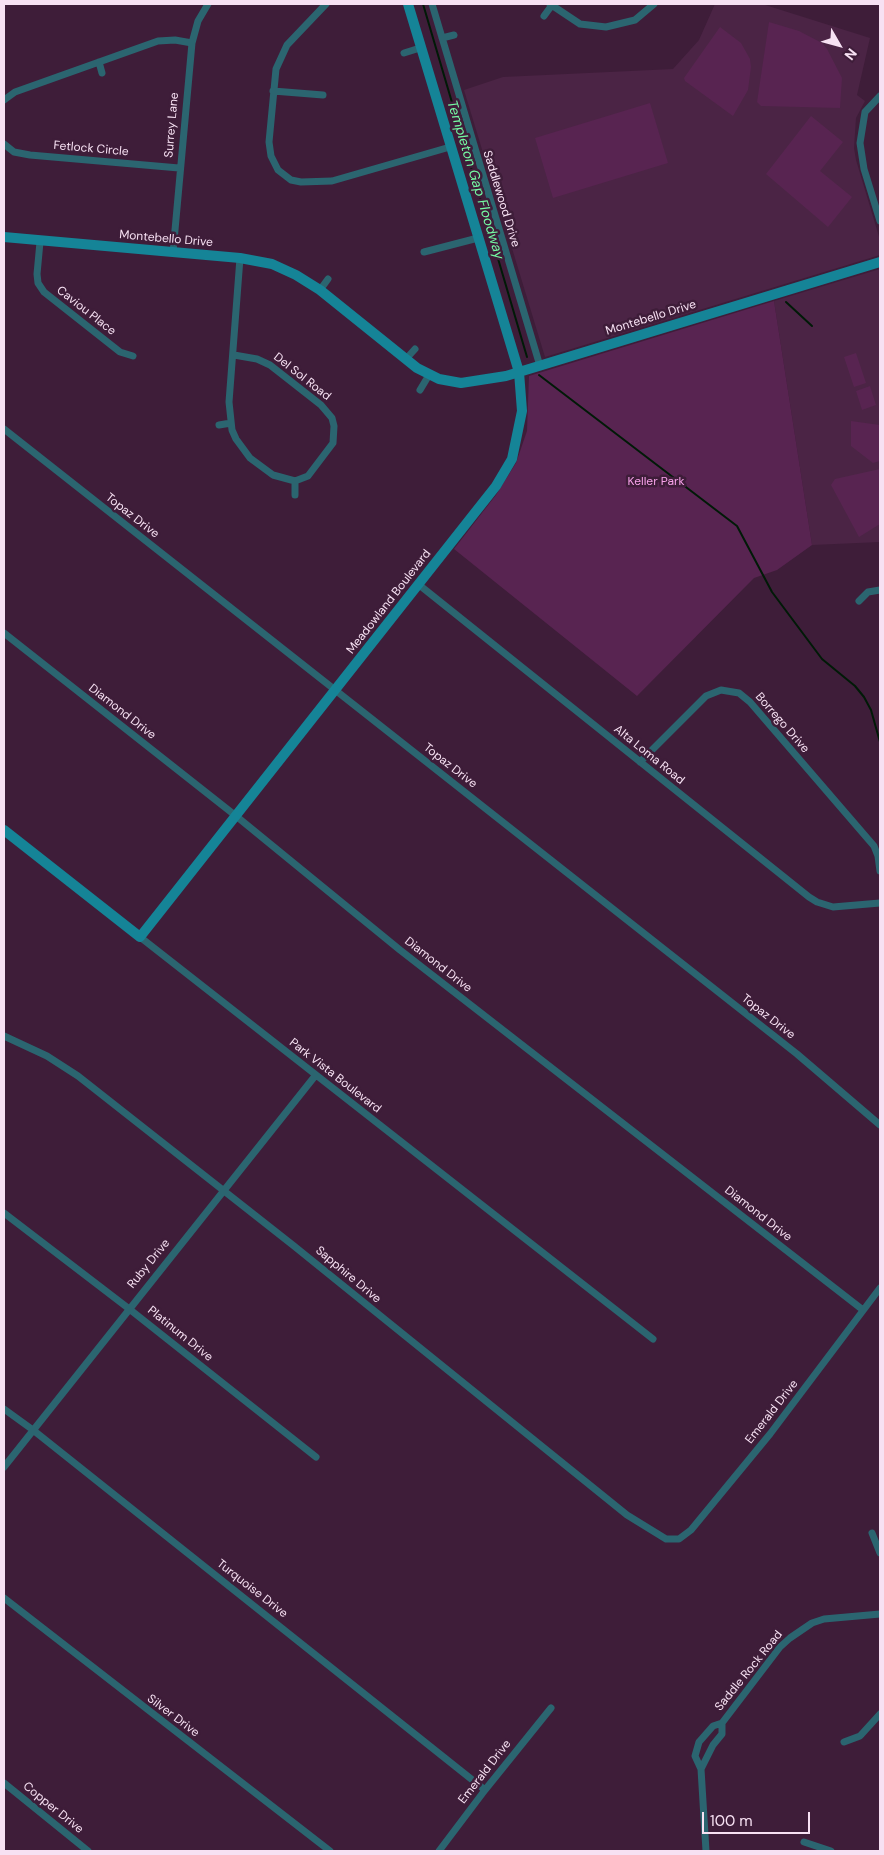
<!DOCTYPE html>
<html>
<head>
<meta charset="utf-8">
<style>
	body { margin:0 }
	#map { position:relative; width:884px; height:1855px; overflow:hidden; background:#3e1d39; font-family:"DM Sans",sans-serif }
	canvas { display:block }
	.frame { position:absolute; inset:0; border:5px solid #f7e1f3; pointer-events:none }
	.north { position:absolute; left:814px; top:20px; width:50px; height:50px; -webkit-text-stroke:4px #3e1d39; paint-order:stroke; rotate:128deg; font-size:14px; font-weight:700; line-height:20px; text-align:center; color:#f7e1f3 }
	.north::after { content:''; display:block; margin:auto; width:18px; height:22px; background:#f7e1f3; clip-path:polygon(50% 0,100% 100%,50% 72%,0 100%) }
	.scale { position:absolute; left:702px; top:1812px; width:108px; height:22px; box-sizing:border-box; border:2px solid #f7e1f3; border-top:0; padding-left:6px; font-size:15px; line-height:18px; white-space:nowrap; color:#f7e1f3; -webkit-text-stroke:4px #3e1d39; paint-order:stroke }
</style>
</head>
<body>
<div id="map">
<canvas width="884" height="1855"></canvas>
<div class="frame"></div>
<div class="north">N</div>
<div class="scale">100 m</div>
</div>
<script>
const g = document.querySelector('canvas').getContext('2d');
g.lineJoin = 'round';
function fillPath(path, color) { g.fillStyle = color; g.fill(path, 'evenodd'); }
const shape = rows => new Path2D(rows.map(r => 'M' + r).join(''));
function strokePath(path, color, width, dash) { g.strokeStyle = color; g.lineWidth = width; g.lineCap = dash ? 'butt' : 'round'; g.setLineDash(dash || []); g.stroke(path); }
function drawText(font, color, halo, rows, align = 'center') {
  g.font = font + ' "DM Sans",sans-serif'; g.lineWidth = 5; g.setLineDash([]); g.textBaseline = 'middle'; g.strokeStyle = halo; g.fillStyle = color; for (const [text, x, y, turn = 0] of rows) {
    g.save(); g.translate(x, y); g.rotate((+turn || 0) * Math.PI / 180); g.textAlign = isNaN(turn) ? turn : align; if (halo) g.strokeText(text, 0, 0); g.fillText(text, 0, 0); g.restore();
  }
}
fillPath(shape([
	[715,4,762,4,870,38,857,95,865,101,856,118,854,148,856,160,880,240,880,255,545,357,464,90,503,77,673,69,699,40],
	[880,269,880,542,812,545,774,301]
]), '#4b2445');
fillPath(shape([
	[769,22,799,31,822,43,827,49,842,78,840,108,761,106,757,102],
	[720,27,741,43,750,59,751,67,748,90,733,116,685,81,684,78],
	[650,103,668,163,553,198,535,138],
	[811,116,843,142,820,171,852,197,828,227,766,174],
	[774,301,812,545,777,570,754,578,637,696,454,549,496,495,516,463,527,431,529,376],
	[856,353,866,383,854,387,844,357],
	[870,386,876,405,862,410,856,391],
	[851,421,880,425,880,461,873,463,851,446],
	[880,469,880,524,859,537,831,485,835,479]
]), '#582451');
strokePath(shape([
	[423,4,527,357],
	[786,302,812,326],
	[539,375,737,526,772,592,822,659,855,686,864,697,871,710,880,742]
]), '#001a07', 2);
strokePath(shape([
	[326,4,287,45,276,69,269,142,271,156,278,170,291,180,301,182,332,181,450,147],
	[432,4,540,366],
	[550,4,580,24,606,27,635,20,654,4],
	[544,16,552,5],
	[442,38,454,35],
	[404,53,420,48],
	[99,62,102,73],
	[273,91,323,95],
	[880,96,865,112,860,143,864,169,880,221],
	[4,100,15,92,158,41,175,40,192,43],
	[4,144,14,152,30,155,179,168],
	[40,242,37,274,38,283,44,292,120,352,133,356],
	[173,252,192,43,198,21,208,4],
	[424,252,478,238],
	[320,290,328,279],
	[234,355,257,359,270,365,321,405,332,418,334,426,333,443,308,476,295,481,273,475,250,458,236,439,232,430,229,402,240,258],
	[406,359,415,349],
	[420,390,429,375],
	[219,425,231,423],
	[4,429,797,1054,880,1125],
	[295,495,295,481],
	[418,584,809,897,817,902,833,907,880,903],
	[859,601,868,592,880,590],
	[4,633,236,816,400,950,863,1310],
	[640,762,706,696,721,690,739,693,750,702,874,846,878,856,880,871],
	[140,937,653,1339],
	[4,1036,47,1056,78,1076,294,1246,627,1515,666,1539,679,1539,691,1530,770,1434,880,1288],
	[4,1213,128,1308,316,1457],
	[4,1409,33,1430,485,1790],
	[4,1467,315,1076],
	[872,1533,880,1553],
	[4,1598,330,1851],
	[844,1742,860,1736,880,1714],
	[701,1769,695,1756,699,1742,713,1726,722,1723,780,1647,790,1638,812,1623,824,1619,880,1614],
	[4,1783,88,1851],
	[804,1842,831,1851],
	[439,1851,485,1790,551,1708],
	[706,1851,701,1769,713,1745,722,1734,722,1723]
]), '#2b6570', 7);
strokePath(shape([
	[4,237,240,258,272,264,296,275,320,290,417,368,439,379,461,383,506,376,880,262],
	[4,830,140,937,477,510,496,486,512,459,522,411,519,372,408,4]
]), '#158497', 10);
drawText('12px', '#f7e1f3', '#3e1d39', [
	["Surrey Lane",172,125,-85],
	["Fetlock Circle",91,149,5],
	["Saddlewood Drive",501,199,73],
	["Montebello Drive",166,239,5],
	["Caviou Place",86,311,38],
	["Montebello Drive",651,318,-17],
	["Del Sol Road",302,377,38],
	["Topaz Drive",132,516,38],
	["Meadowland Boulevard",389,602,-52],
	["Diamond Drive",122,712,38],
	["Borrego Drive",782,723,49],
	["Alta Loma Road",649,755,39],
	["Topaz Drive",450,766,38],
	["Diamond Drive",438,965,38],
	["Topaz Drive",768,1017,38],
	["Park Vista Boulevard",335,1076,38],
	["Diamond Drive",758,1214,38],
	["Ruby Drive",149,1264,-51],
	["Sapphire Drive",348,1275,40],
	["Platinum Drive",180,1334,39],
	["Emerald Drive",772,1412,-52],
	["Turquoise Drive",252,1589,38],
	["Saddle Rock Road",749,1671,-51],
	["Silver Drive",173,1716,37],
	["Emerald Drive",485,1772,-52],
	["Copper Drive",53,1808,39]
]);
drawText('12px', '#f8a2ea', '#3e1d39', [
	["Keller Park",656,482]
]);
drawText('italic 14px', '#75faa3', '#3e1d39', [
	["Templeton Gap Floodway",475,180,73]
]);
</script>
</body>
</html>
